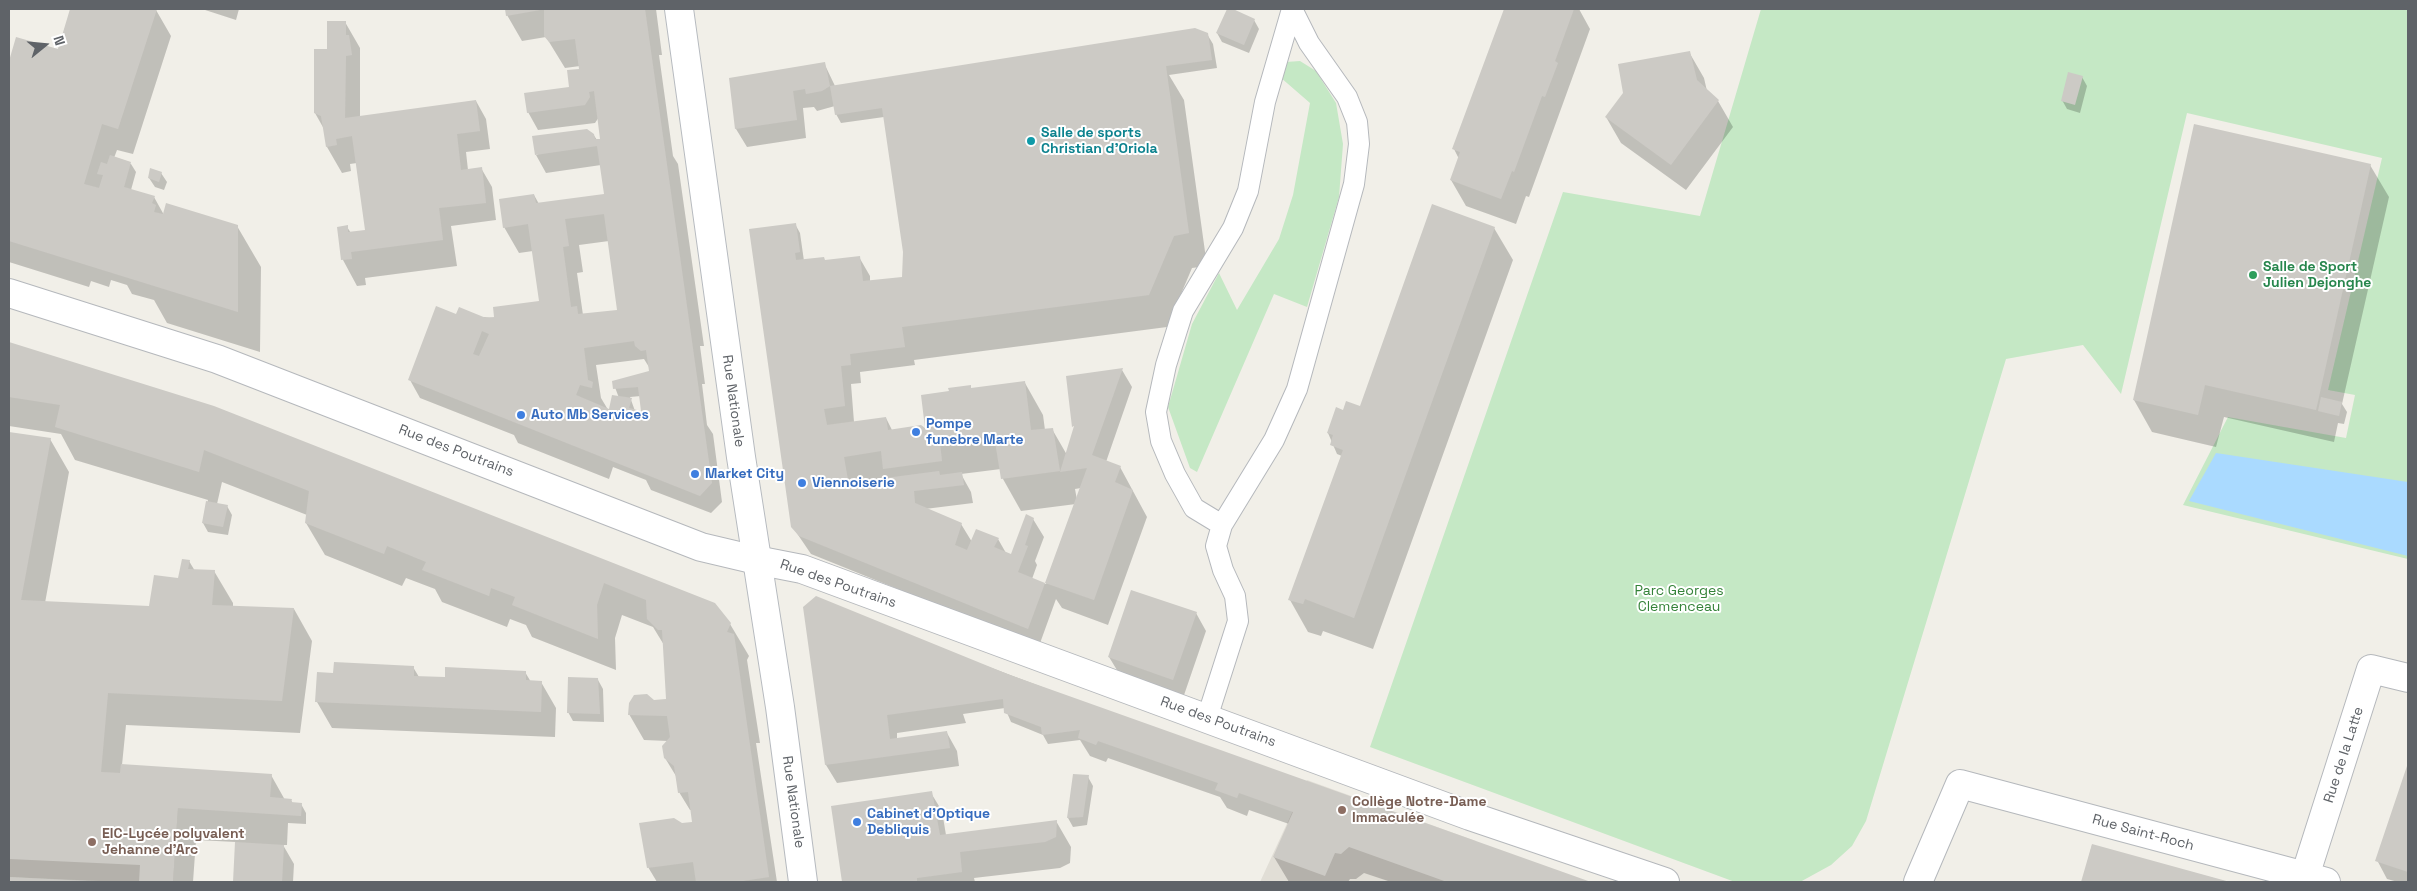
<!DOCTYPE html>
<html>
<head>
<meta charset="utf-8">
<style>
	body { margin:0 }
	#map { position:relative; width:2417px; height:891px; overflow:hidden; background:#f1efe8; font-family:"Space Grotesk",sans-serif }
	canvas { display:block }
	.frame { position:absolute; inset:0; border:10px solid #5f6368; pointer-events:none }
	.north { position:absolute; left:20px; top:20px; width:50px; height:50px; -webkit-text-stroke:4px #fff; paint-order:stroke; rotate:73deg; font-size:14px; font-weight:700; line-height:20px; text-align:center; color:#5f6368 }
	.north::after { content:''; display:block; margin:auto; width:18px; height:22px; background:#5f6368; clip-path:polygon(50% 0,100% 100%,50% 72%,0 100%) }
</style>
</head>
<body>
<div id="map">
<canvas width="2417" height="891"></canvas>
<div class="frame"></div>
<div class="north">N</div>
</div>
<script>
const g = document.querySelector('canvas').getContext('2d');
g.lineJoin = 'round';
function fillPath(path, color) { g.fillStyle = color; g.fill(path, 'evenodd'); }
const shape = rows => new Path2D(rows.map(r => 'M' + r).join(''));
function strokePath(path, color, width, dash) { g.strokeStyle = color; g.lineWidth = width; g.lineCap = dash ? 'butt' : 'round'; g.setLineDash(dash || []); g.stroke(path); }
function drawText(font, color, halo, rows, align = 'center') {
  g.font = font + ' "Space Grotesk",sans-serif'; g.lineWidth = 4; g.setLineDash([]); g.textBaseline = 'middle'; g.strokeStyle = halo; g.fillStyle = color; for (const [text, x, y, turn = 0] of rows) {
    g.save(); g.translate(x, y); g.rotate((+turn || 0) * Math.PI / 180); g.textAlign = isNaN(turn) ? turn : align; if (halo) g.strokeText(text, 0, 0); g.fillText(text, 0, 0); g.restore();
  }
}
fillPath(shape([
	[1307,780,1476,841,1461,882,1260,882],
	[9,794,77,802,178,808,173,882,121,882,9,877]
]), '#e1ded6');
fillPath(shape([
	[1761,9,2408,9,2408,559,2183,505,2228,417,2346,438,2355,395,2328,390,2382,158,2187,113,2121,394,2083,345,2006,359,1866,821,1852,846,1831,865,1800,882,1735,882,1370,747,1563,192,1700,216],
	[1300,61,1316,71,1336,103,1343,144,1339,197,1307,307,1274,294,1197,472,1190,468,1168,407,1192,324,1219,273,1237,310,1279,239,1293,195,1310,103,1280,77,1286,62]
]), '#c5e8c5');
fillPath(shape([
	[2216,453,2408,482,2408,556,2189,501]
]), '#aadaff');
fillPath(shape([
	[71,9,151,9,156,10,171,36,133,154,117,150,114,158,131,164,136,172,131,190,154,197,164,215,237,226,261,267,260,352,167,323,154,300,132,294,127,285,111,280,109,287,91,281,89,287,9,262,9,65,17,38,58,50],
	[202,9,239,9,236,20],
	[506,9,656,9,662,55,659,55,673,156,678,164,704,346,700,346,705,384,702,384,707,425,713,434,722,502,711,513,651,490,646,480,613,467,609,479,518,443,514,435,420,398,410,380,456,315,496,318,540,303,533,251,519,253,504,227,534,195,539,204,605,195,601,165,546,173,536,155,593,134,597,140,602,140,599,117,595,123,538,130,528,112,570,88,580,70,580,66,565,68,546,37,522,41,507,15],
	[609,241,618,311,583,315,577,273,583,272,579,245],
	[644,359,649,367,650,372,613,382,619,398,610,413,601,398,596,365],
	[641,396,643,412,635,411,630,397],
	[1228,9,1254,20,1259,29,1249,53,1222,42,1217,33],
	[1505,9,1579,9,1590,29,1529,197,1526,196,1516,224,1466,206,1451,180,1459,159,1454,149],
	[345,22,360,48,360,117,476,101,486,119,490,149,466,152,468,170,481,168,492,187,496,220,451,226,457,266,365,278,366,285,357,286,343,260,338,228,347,227,351,233,367,231,357,163,350,164,351,171,342,173,327,147,324,129,315,113,329,50],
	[1207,34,1213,44,1217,68,1169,75,1184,100,1207,266,1192,268,1167,327,914,360,915,365,860,372,861,383,851,384,854,422,886,418,892,430,927,430,951,393,970,386,972,390,1025,383,1043,415,1045,430,1052,429,1067,455,1075,428,1067,377,1122,370,1132,387,1106,462,1120,467,1147,517,1108,625,1062,608,1056,599,1039,646,811,554,792,526,795,224,800,233,804,261,826,261,859,257,870,276,870,282,903,278,905,252,884,117,841,123,836,114,835,106,817,111,814,107,803,108,806,138,747,147,736,129,730,79,824,63,835,86],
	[1001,469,1003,479,1021,511,1076,504,1046,584,1032,579,1037,565,1035,561,1044,537,1033,519,1011,556,1006,553,998,539,972,542,961,524,925,509,973,503,971,492,961,474],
	[1081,488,1077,500,1075,489],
	[1689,52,1704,78,1707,91,1718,101,1733,127,1686,190,1621,143,1606,117],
	[2082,77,2087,86,2080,113,2067,109,2062,100],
	[2370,165,2389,197,2342,404,2347,412,2344,424,2338,423,2334,442,2224,417,2216,447,2152,432,2134,400],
	[161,173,167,182,164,190,155,187,149,178],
	[1494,228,1513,260,1373,649,1323,631,1321,636,1308,632,1290,600,1342,456,1337,454,1328,433,1344,411,1360,407],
	[9,344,213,407,730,624,749,656,747,660,760,743,756,743,777,882,657,882,648,867,681,824,694,823,692,810,690,810,679,792,676,776,665,758,668,741,644,740,629,714,653,701,667,700,664,645,653,627,622,615,615,638,616,670,532,637,526,625,510,619,507,627,442,602,435,589,406,578,402,586,325,555,306,523,307,515,222,482,217,504,227,506,232,515,228,535,208,532,203,523,208,500,75,460,61,434,9,426],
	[9,434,50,439,69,472,45,603,150,607,179,580,189,561,195,571,214,571,233,603,233,607,294,609,312,641,300,733,126,725,122,765,271,775,285,800,291,800,293,804,301,804,306,813,306,824,288,823,287,845,283,845,294,864,293,882,234,882,236,842,196,840,193,882,9,882],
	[804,608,952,653,1090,705,1589,882,1391,882,1364,873,1356,879,1350,879,1348,882,1289,882,1274,857,1289,824,1249,810,1247,816,1227,808,1220,797,1108,758,1106,762,1090,756,1080,740,1048,744,1043,735,1011,722,1005,708,963,714,966,723,897,733,897,739,947,733,957,751,959,766,837,783,826,765],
	[1196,613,1206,631,1183,698,1120,675,1109,657],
	[413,667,419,677,446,678,525,672,531,682,541,682,556,708,555,737,332,728,317,702,334,674],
	[598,680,603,689,604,722,573,721,568,712],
	[2408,766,2408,882,2398,882,2387,879,2377,860],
	[1074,775,1088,777,1093,786,1087,825,1073,827,1068,818],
	[931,793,942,811,946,835,1056,821,1071,847,1070,863,1060,868,974,878,975,882,843,882,833,807],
	[2092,845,2228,882,2082,882]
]), '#0003');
fillPath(shape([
	[70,9,157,9,118,129,102,124,84,184,99,188,103,175,97,174,101,162,107,164,110,155,131,162,124,187,155,196,152,203,156,205,154,212,163,214,166,203,238,225,238,312,9,241,9,61,16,37,58,49],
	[505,9,540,9,540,10,506,16],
	[544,9,645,9,712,483,700,496,408,380,436,306,456,314,459,307,486,318,494,317,493,307,539,301,528,224,503,228,499,199,534,194,536,203,604,194,597,146,535,155,532,136,587,129,594,134,595,139,600,139,594,91,589,92,590,97,585,105,527,113,524,93,569,87,567,70,579,69,575,39,549,42,544,36],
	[604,214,617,310,578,314,577,306,571,307,563,247,569,246,565,219],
	[482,331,489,334,479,356,473,354],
	[634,341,635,346,641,351,646,350,649,371,612,381,613,389,638,387,641,411,629,408,632,398,612,395,609,409,576,395,580,385,592,388,593,382,588,380,584,348],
	[1227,9,1233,9,1255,19,1244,45,1216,33],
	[1504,9,1574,9,1555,61,1558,63,1545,97,1542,96,1514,172,1512,171,1501,199,1450,180,1460,152,1452,149],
	[327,21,346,21,346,35,349,35,352,55,346,56,345,118,476,100,480,131,457,134,461,170,482,167,486,203,439,208,443,240,351,252,352,259,341,260,337,227,348,225,348,232,365,230,352,136,336,139,337,145,326,147,321,116,314,113,314,49,327,49],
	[1195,28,1208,33,1212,60,1166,66,1189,233,1174,236,1149,295,902,327,905,347,850,354,851,365,841,366,845,406,824,409,827,425,886,417,888,430,921,425,925,428,921,395,949,391,948,388,971,385,971,388,1025,381,1031,430,1053,428,1060,471,1001,479,994,435,940,443,942,461,883,469,881,451,844,457,849,486,863,481,939,471,940,475,962,472,964,485,914,491,915,503,962,523,955,545,967,550,976,529,999,538,994,547,1011,554,1026,514,1034,518,1025,545,1028,546,1018,572,1045,583,1028,629,799,536,791,527,749,229,796,223,800,252,795,253,796,260,824,257,825,260,860,256,863,281,902,277,903,252,882,108,835,115,830,86],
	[1690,51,1697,80,1719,100,1671,165,1605,117,1623,93,1618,64],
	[825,62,830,86,822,91,806,94,805,89,793,91,797,120,735,129,729,78],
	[2068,72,2083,76,2075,105,2061,101],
	[2194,124,2371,164,2316,410,2205,385,2198,415,2133,400],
	[150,168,162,172,159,182,148,178],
	[1432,204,1495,227,1354,618,1305,599,1303,604,1288,600,1343,450,1330,445,1333,435,1327,433,1336,407,1343,410,1346,401,1360,406],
	[9,342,214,406,715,603,731,623,727,632,734,634,769,877,736,882,696,882,693,862,647,868,639,823,674,818,682,823,692,822,688,792,678,793,674,766,664,758,662,746,670,737,667,716,628,715,629,703,634,695,647,694,654,700,666,699,662,630,658,630,647,619,646,600,604,583,597,605,598,639,512,605,515,597,491,588,489,596,422,570,426,562,387,546,384,554,305,523,309,491,204,450,199,472,55,427,60,405,9,397],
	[1123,368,1092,455,1121,466,1115,482,1133,490,1094,600,1045,583,1087,468,1060,472,1074,426,1072,427,1066,376],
	[2321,397,2342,402,2339,416,2318,411],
	[9,432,51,438,21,600,149,606,154,575,178,578,182,559,190,560,188,569,215,570,212,605,294,608,282,701,108,693,101,772,120,773,121,764,272,774,270,797,292,799,291,802,302,803,301,816,178,808,173,882,139,882,140,865,9,859],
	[206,501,228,505,223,527,202,523],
	[1131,590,1197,612,1173,680,1108,657],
	[816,596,1010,675,1591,882,1447,882,1349,847,1341,854,1335,853,1325,876,1273,857,1293,812,1239,793,1237,798,1215,790,1218,783,1098,741,1096,745,1078,738,1080,730,1042,735,1041,727,1004,713,1003,699,887,715,890,739,947,731,950,748,825,765,803,607],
	[334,662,414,666,414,676,445,677,445,667,526,671,526,680,542,681,541,712,315,702,317,672,333,673],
	[568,677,598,678,600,714,567,713],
	[2408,763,2408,872,2375,861],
	[1073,774,1089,775,1083,817,1067,818],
	[932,791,940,835,1057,820,1056,837,1045,842,960,852,962,872,917,878,917,882,842,882,831,806],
	[235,842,284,845,282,882,233,882],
	[2092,844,2230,882,2081,882],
	[9,877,87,881,87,882,9,882]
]), '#cccac5');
const service = shape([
	[1222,525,1194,508,1175,474,1161,441,1156,412,1166,365,1183,311,1233,228,1248,191,1265,102,1292,9],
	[1207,718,1238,621,1235,596,1223,570,1216,546,1222,525,1274,440,1297,389,1354,184,1359,144,1357,122,1347,97,1309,43,1292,9]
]);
const minor = shape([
	[756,560,802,569,1470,816,1665,882],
	[2305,876,2326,882]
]);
const tertiary = shape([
	[9,293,217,359,701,547,756,560],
	[1918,882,1960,784,2305,876,2371,669,2408,678]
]);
const secondary = shape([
	[679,9,741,457,780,707,803,882]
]);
strokePath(service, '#b5b8bc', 22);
strokePath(minor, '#b5b8bc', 30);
strokePath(tertiary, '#b5b8bc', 30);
strokePath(secondary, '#b6babf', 30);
strokePath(service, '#fff', 20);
strokePath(minor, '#fff', 28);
strokePath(tertiary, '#fff', 28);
strokePath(secondary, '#fff', 28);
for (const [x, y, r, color] of [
	[1031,141,5,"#0f9aa8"],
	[2253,275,5,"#2e9e5b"],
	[521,415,5,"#3f7fe0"],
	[916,432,5,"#3f7fe0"],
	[695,474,5,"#3f7fe0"],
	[802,483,5,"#3f7fe0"],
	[1342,810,5,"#8d6e63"],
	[857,822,5,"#3f7fe0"],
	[92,842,5,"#8d6e63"]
]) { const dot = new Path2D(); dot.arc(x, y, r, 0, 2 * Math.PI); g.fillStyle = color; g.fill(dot); strokePath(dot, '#fff', 2); }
drawText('bold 14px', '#0d838f', '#fff', [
	["Salle de sports",1041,133],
	["Christian d'Oriola",1041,149]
], 'left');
drawText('bold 14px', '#27864d', '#fff', [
	["Salle de Sport",2263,267],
	["Julien Dejonghe",2263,283]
], 'left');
drawText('14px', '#5f6368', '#fff', [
	["Rue Nationale",733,401,82],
	["Rue des Poutrains",456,451,21],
	["Rue des Poutrains",838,584,19],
	["Rue des Poutrains",1218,722,20],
	["Rue de la Latte",2344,755,-72],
	["Rue Nationale",793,802,82],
	["Rue Saint-Roch",2143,833,15]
]);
drawText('bold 14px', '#366cbe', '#fff', [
	["Auto Mb Services",531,415],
	["Pompe",926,424],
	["funebre Marte",926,440],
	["Market City",705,474],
	["Viennoiserie",812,483],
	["Cabinet d'Optique",867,814],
	["Debliquis",867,830]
], 'left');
drawText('14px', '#348238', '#fff', [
	["Parc Georges",1679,591],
	["Clemenceau",1679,607]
]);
drawText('bold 14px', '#785e54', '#fff', [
	["Collège Notre-Dame",1352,802],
	["Immaculée",1352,818],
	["EIC-Lycée polyvalent",102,834],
	["Jehanne d'Arc",102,850]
], 'left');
</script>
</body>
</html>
